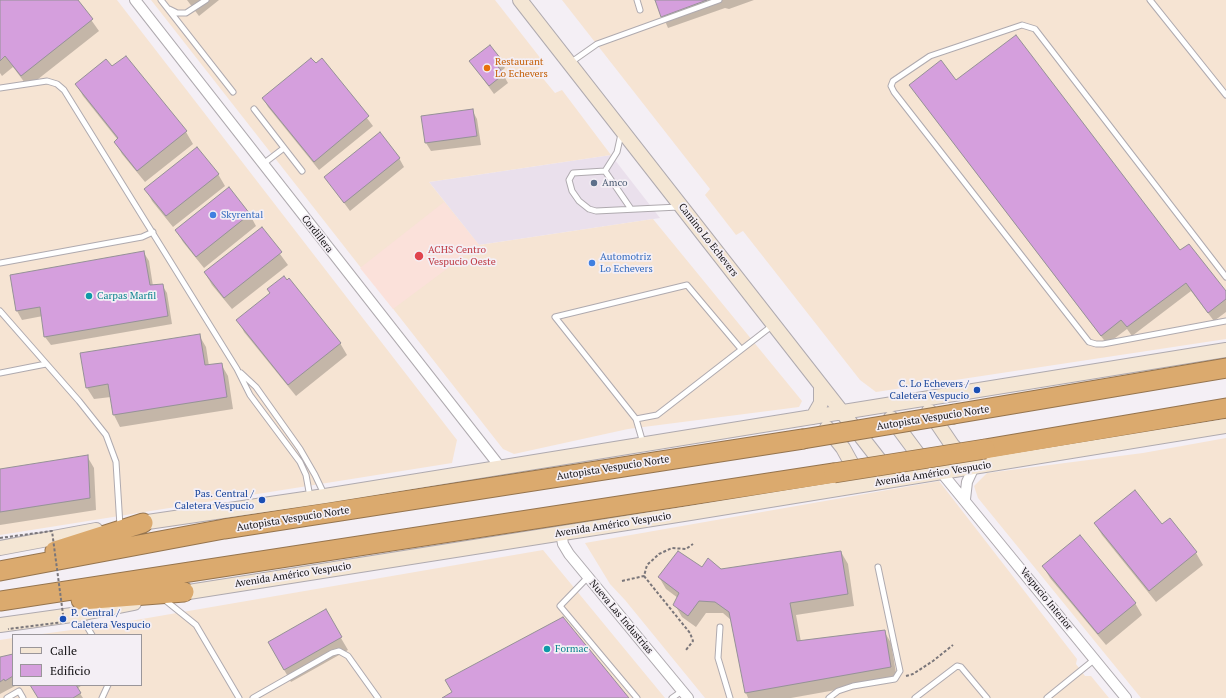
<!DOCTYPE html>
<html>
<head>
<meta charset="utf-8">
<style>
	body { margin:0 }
	#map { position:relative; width:1226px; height:698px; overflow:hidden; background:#f4eff5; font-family:"PT Serif",serif }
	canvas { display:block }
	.legend { position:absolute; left:12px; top:634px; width:130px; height:52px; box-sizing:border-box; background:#f4eff5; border:1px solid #9a969a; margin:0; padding:5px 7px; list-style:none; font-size:12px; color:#121012 }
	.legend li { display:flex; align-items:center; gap:8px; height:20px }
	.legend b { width:20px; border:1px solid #9a969a }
</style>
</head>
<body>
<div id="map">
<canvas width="1226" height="698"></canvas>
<ul class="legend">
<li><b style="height:5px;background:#f4e6d4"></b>Calle</li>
<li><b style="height:11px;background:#d59fdd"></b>Edificio</li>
</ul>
</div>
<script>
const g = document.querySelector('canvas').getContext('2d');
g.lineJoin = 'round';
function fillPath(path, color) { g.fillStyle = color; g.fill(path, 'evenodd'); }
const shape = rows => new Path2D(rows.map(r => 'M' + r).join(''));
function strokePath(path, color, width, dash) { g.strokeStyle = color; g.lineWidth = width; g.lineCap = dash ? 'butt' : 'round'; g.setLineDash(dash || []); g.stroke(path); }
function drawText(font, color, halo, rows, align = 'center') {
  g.font = font + ' "PT Serif",serif'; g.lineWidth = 3.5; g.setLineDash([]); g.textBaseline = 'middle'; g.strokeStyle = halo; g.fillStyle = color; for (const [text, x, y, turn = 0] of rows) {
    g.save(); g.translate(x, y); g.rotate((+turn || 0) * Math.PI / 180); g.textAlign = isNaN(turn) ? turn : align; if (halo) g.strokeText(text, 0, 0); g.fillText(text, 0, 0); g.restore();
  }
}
fillPath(shape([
	[611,155,660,218,479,245,429,182]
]), '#eae0ec');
fillPath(shape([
	[0,0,117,0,457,440,452,463,0,535],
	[151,0,495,0,545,64,536,70,555,93,562,90,611,155,429,182,479,245,653,219,802,401,799,407,628,429,514,454,503,449],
	[562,0,1226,0,1226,339,876,392,860,380,743,231,736,235,705,195,710,189],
	[1226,438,1226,698,1141,698,978,498,974,486,987,473,1143,453],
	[939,481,1077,659,1076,664,1085,676,1091,676,1109,698,705,698,625,600,610,584,585,543],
	[543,550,665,698,0,698,0,640,13,638,13,685,141,685,141,635,35,635,107,625]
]), '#f6e4d3');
fillPath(shape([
	[444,202,479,245,393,309,360,268]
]), '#fbe1da');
fillPath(shape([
	[0,0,77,0,99,31,28,87,13,67,2,76,0,73],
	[187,0,219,0,199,16],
	[656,0,754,0,729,9,725,8,668,28],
	[126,57,186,132,193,144,145,182,122,154,115,142,118,140,83,96,76,84,112,68],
	[322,59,373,126,319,170,268,107,263,98],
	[500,59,505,68,501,71,508,83,494,94,470,61],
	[956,82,1226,293,1226,312,1214,321,1191,291,1132,336,1127,329,1107,344,916,94],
	[472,110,477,119,481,145,431,151,426,143],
	[399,158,404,167,350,211,325,177],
	[218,174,225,186,173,227,152,201,146,189],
	[229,189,250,215,256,226,204,268,183,242,176,230],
	[261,228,288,265,232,309,212,285,205,273],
	[144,253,149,261,153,286,162,285,167,293,172,324,51,345,45,337,43,316,22,320,17,311],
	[289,279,340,343,347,355,296,396,244,332,238,320],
	[199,335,206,347,209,366,221,364,228,376,233,409,120,427,114,415,111,397,94,399,87,388],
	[87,456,94,468,96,510,0,525,0,470],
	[1169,520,1196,553,1203,565,1156,602,1102,535,1095,524,1162,525],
	[841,552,848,564,854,606,796,615,801,642,884,631,891,643,897,679,791,698,748,698,746,693,731,620,723,613,706,613,696,627,682,617,675,605,678,598,666,589,659,577,702,569,721,570],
	[1043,566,1135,603,1142,615,1106,645,1050,578],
	[325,611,348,650,291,682,269,643],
	[13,655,13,685,17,685,0,694,0,658],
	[31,685,82,685,77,689,83,698,39,698]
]), '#0003');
const building = shape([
	[0,0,78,0,93,19,21,76,5,56,0,61,0,0],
	[655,0,707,0,661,17,655,0],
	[1016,35,1180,250,1189,244,1226,291,1226,299,1208,313,1186,283,1127,327,1121,320,1101,336,909,85,941,60,956,80,1016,35],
	[490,45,501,59,495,63,504,74,489,86,469,61,490,45],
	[126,56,187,131,137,171,114,142,118,138,75,84,106,59,112,66,126,56],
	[311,58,316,63,322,58,369,116,314,162,262,98,311,58],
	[473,109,477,136,425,143,421,116,473,109],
	[380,132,400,158,344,203,324,177,380,132],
	[197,147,219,174,166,216,144,189,197,147],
	[229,187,250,214,196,257,175,230,229,187],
	[262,227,282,252,224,298,204,272,262,227],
	[144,251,150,285,163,284,168,316,44,337,40,307,16,311,10,275,144,251],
	[284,276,287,280,289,278,341,343,288,385,236,320,270,293,267,289,284,276],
	[200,334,205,365,222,363,227,397,113,415,108,384,86,388,80,353,200,334],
	[88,455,90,498,0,512,0,469,88,455],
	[1135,490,1162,524,1170,518,1197,552,1149,591,1094,523,1135,490],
	[1080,535,1136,603,1098,634,1042,566,1080,535],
	[678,551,702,567,708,558,721,569,841,551,848,594,790,603,797,641,885,630,891,667,745,693,729,612,715,602,699,601,688,616,673,605,679,593,658,577,678,551],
	[326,609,342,637,284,670,268,642,326,609],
	[563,617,629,698,442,698,452,692,445,680,563,617],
	[13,654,13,676,5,681,4,679,0,682,0,657,13,654],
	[30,685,76,685,81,693,73,698,38,698,30,685]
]);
fillPath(building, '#d59fdd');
strokePath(building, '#969297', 1);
const service = shape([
	[161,0,233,92],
	[637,0,640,10],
	[1150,0,1226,95],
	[169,9,177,13,186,13,206,0],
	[570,63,597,44,719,0],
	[0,88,47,81,57,84,64,90,237,369,250,395,300,462,306,475,310,497],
	[254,109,302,171],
	[621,134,617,152,605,171,573,173,569,180,572,191,579,201,589,209,596,211,679,207],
	[263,164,284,148],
	[605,171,631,209],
	[0,263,142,237,153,232],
	[1226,277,1035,29,1022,25,930,56,893,81,891,86,894,92,1089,342,1096,344,1103,344,1226,321],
	[0,311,79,401,106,435,116,462,120,526],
	[0,373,46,364],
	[241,373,256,387,300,449,315,475,325,496],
	[636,419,555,317,687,285,741,349],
	[643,443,636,419,657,415,773,325],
	[588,577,560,606,637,698],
	[165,600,196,625,239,698],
	[80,615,92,635],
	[720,627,718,658,730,698],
	[7,698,19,691,23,698],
	[102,698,108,685],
	[253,698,332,653,339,651,348,656,378,698],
	[672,698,682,691],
	[829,698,838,691,853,686,895,679,900,671,878,567],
	[915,698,957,666,961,667,987,698],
	[1047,698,1095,659]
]);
const minor = shape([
	[135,0,501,468],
	[941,472,1126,698],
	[965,499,967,482,974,467],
	[561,533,563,544,569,554,688,698]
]);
const secondary = shape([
	[520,0,888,471],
	[929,411,952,445,964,458],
	[813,417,821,403,821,386],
	[891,418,926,465],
	[827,428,843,448,859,477],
	[134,524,325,496,1226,350],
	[0,548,96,530],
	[176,594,690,513,1226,426],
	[0,625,79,614,134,603]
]);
const motorway = shape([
	[954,414,1226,368],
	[985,449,1226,408],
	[55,551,143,523],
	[0,571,224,529,803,439],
	[81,600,184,592],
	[0,601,834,473]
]);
strokePath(service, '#afaaaf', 7);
strokePath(minor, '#afaaaf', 12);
strokePath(secondary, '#afaaaf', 16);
strokePath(motorway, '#95744e', 21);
strokePath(shape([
	[644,576,690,633,693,641,686,650],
	[622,581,644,576,647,565,659,554,672,548,686,549,693,544],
	[906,676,913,674,933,661,953,645]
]), '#7a767a', 2, [3, 2]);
strokePath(service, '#fff', 5);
strokePath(minor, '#fff', 10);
strokePath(secondary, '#f4e6d4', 14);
strokePath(motorway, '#dbaa6e', 19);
const motorwayBridge = shape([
	[803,439,954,414],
	[834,473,985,449]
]);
strokePath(motorwayBridge, '#95744e', 21, []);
strokePath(shape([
	[0,538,52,531,64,622,8,629]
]), '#7a767a', 2, [3, 2]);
strokePath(motorwayBridge, '#dbaa6e', 19);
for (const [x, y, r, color] of [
	[487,68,4,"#e8710a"],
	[594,183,4,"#5c6f8a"],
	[213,215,4,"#3f7fe0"],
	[419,256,5,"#e0444e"],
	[592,263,4,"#3f7fe0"],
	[89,296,4,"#0f9aa8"],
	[977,390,4,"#1a4fb4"],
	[262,500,4,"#1a4fb4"],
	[63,619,4,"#1a4fb4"],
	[547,649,4,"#0f9aa8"]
]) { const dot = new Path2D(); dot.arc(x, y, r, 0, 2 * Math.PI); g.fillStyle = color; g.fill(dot); strokePath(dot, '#f4eff5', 1.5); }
drawText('10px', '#c56008', '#f4eff5', [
	["Restaurant",495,62],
	["Lo Echevers",495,74]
], 'left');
drawText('10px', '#4e5e75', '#f4eff5', [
	["Amco",602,183]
], 'left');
drawText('10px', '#366cbe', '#f4eff5', [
	["Skyrental",221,215],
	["Automotriz",600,257],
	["Lo Echevers",600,269]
], 'left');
drawText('10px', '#121012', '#f4eff5', [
	["Cordillera",317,234,52],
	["Camino Lo Echevers",708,240,52],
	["Autopista Vespucio Norte",933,418,-9],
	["Autopista Vespucio Norte",613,468,-9],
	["Avenida Américo Vespucio",933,474,-9],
	["Autopista Vespucio Norte",293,519,-9],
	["Avenida Américo Vespucio",613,525,-9],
	["Avenida Américo Vespucio",293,575,-9],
	["Vespucio Interior",1046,599,51],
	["Nueva Las Industrias",621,617,50]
]);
drawText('10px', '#be3a42', '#f4eff5', [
	["ACHS Centro",428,250],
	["Vespucio Oeste",428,262]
], 'left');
drawText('10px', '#0d838f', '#f4eff5', [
	["Carpas Marfil",97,296],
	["Formac",555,649]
], 'left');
drawText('10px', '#164399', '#f4eff5', [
	["C. Lo Echevers /",969,384],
	["Caletera Vespucio",969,396],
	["Pas. Central /",254,494],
	["Caletera Vespucio",254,506],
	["P. Central /",71,613,"left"],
	["Caletera Vespucio",71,625,"left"]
], 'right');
</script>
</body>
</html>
